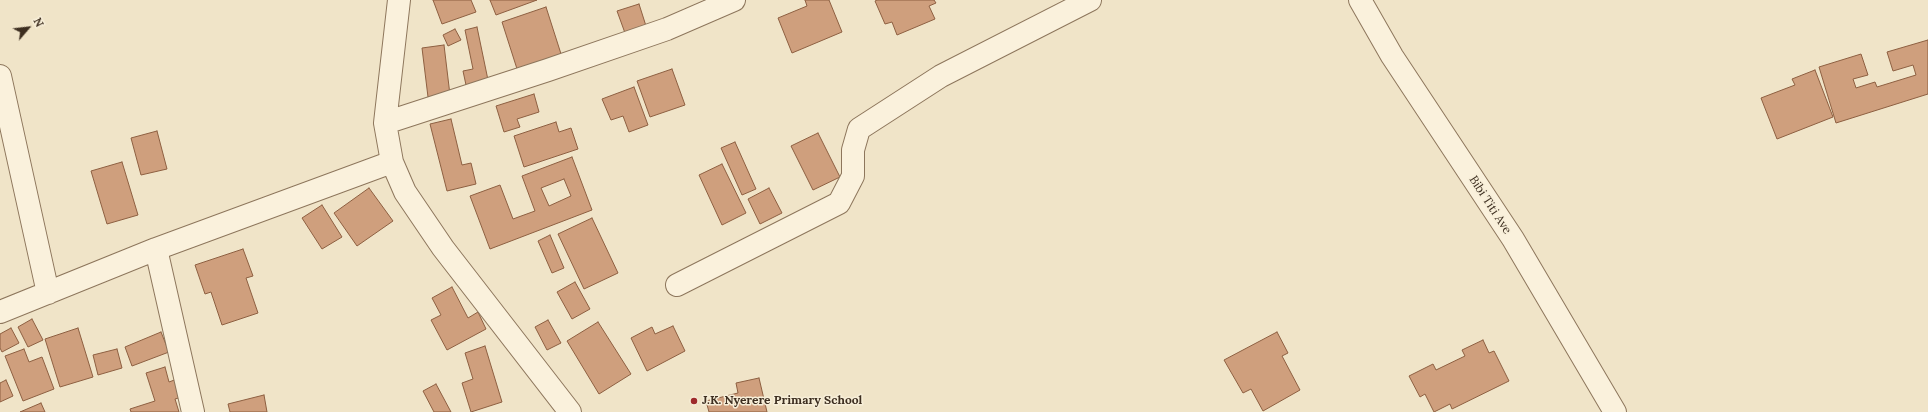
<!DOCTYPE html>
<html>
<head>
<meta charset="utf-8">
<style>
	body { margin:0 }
	#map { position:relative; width:1928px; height:412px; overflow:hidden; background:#f0e4c8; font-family:Lora,serif }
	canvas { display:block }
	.north { position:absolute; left:8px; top:8px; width:40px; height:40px; -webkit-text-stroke:3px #f7eed8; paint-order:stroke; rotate:62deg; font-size:11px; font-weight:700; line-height:16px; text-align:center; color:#3d2e20 }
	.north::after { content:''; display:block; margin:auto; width:14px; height:18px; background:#3d2e20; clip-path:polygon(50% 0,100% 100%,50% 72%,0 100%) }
</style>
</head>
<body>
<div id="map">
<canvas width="1928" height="412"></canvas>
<div class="north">N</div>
</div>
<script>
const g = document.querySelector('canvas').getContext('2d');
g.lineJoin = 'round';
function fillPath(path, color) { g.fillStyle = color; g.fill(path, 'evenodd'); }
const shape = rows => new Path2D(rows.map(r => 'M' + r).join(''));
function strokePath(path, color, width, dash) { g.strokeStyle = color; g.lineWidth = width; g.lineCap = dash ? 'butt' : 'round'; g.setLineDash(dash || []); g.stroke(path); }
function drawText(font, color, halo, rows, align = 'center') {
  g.font = font + ' Lora,serif'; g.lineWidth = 3; g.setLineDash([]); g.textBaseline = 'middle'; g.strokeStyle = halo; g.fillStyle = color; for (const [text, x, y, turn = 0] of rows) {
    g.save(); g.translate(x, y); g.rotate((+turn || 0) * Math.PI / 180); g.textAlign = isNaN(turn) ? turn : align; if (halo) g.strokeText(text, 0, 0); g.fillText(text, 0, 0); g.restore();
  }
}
const building = shape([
	[433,0,471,0,476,12,442,24,433,0],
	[490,0,537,0,496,15,490,0],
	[805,0,829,0,842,32,792,53,778,18,807,6,805,0],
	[877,0,934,0,936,3,929,6,935,19,897,35,892,22,885,24,875,1,877,0],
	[639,4,646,26,625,33,617,11,639,4],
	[546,7,562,57,518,72,502,22,546,7],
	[477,27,488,80,466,85,463,71,473,69,465,30,477,27],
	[455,29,461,40,448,46,443,35,455,29],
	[1928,40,1928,94,1836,123,1819,67,1861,54,1868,75,1853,79,1856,88,1875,82,1877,87,1916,75,1913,65,1893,71,1887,52,1928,40],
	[444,45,450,95,428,97,422,48,444,45],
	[672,69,685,105,650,117,637,81,672,69],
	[1815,70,1833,117,1777,139,1761,98,1795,85,1792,79,1815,70],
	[634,87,648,125,629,132,623,116,611,120,602,99,634,87],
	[534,94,539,112,517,119,520,127,504,132,496,106,534,94],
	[451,119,462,165,471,163,476,184,447,191,430,124,451,119],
	[556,122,559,132,571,128,578,149,524,167,514,136,556,122],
	[157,131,167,169,141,175,131,138,157,131],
	[818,133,840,177,813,190,791,146,818,133],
	[735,142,756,189,742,195,721,148,735,142],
	[572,157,592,210,490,249,470,196,500,185,513,219,535,211,522,176,572,157],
	[564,179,571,196,549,206,541,188,564,179],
	[122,162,138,215,107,224,91,171,122,162],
	[722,164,746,213,722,225,699,175,722,164],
	[369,188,393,221,357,246,334,213,369,188],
	[769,188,782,213,760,224,748,199,769,188],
	[322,205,342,237,322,249,302,218,322,205],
	[592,218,618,273,584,289,558,234,592,218],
	[550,235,564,268,552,273,538,241,550,235],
	[243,249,253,276,246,278,258,313,222,325,211,292,205,294,195,265,243,249],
	[575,282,590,309,572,319,557,292,575,282],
	[452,287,468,318,478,312,486,329,447,350,431,320,441,315,432,298,452,287],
	[32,319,43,340,28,347,18,327,32,319],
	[548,320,561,343,547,350,535,327,548,320],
	[598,322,631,374,599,394,567,341,598,322],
	[673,326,685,351,647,371,631,338,652,327,655,334,673,326],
	[11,328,19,343,2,352,0,348,0,334,11,328],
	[78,328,93,377,60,387,45,339,78,328],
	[161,332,169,352,132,366,125,347,161,332],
	[1277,332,1288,353,1282,356,1300,390,1263,411,1251,389,1243,393,1224,360,1277,332],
	[1483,340,1489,353,1494,351,1509,381,1452,409,1450,404,1434,412,1425,394,1420,397,1409,376,1433,364,1436,370,1465,356,1462,350,1483,340],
	[485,346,502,402,471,412,462,383,473,379,465,353,485,346],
	[24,349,29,362,42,357,54,389,23,401,5,356,24,349],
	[117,349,122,368,98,375,93,355,117,349],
	[165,367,169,382,177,379,182,397,175,399,179,412,131,412,130,409,155,401,146,373,165,367],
	[759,378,767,412,709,412,706,401,738,393,736,383,759,378],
	[6,380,13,396,0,402,0,383,6,380],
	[436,384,451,412,434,412,423,391,436,384],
	[264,395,267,412,230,412,228,404,264,395],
	[41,403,45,412,20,412,41,403]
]);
fillPath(building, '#cf9f7d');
strokePath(building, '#8d5f41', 1);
const minor = shape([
	[399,0,385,123,392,162,405,192,443,248,570,412],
	[1360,0,1392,56,1513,239,1615,412],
	[0,76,48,293],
	[385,123,548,70,667,29,734,0],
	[156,249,193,412],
	[677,285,839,203,853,176,853,150,859,129,941,76,1090,0],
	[0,312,156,249,392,162]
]);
strokePath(minor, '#8d765c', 24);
strokePath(minor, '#faf1dc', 22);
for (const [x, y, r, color] of [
	[694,401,4,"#9e2a2b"]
]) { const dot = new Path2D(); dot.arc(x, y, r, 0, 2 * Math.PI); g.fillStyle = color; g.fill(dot); strokePath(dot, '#f7eed8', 1.5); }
drawText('12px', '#3d2e20', '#f7eed8', [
	["Bibi Titi Ave",1490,205,57]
]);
drawText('bold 12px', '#3d2e20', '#f7eed8', [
	["J.K. Nyerere Primary School",702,401]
], 'left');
</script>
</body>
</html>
